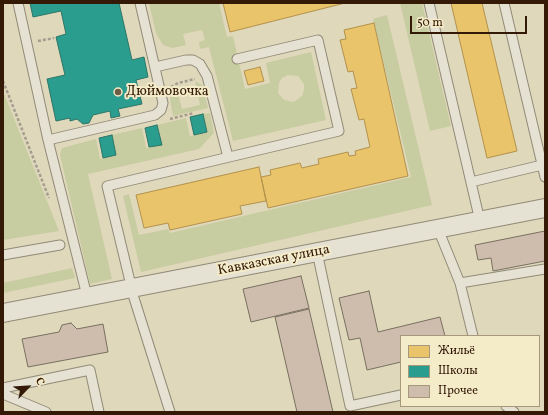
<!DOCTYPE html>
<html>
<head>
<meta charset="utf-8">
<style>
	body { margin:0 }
	#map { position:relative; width:548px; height:415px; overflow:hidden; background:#dfd8bb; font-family:Vollkorn,serif }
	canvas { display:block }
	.frame { position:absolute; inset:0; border:4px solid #331906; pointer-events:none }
	.legend { position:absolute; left:400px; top:335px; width:140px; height:72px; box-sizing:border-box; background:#f4ebc9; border:1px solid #a7977b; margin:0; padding:5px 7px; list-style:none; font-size:12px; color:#331906 }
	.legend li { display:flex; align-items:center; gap:8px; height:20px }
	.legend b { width:20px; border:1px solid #a7977b }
	.north { position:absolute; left:8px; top:367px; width:40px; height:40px; -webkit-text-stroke:3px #f4ebc9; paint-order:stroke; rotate:65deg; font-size:11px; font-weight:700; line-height:16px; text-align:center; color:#331906 }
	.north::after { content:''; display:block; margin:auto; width:14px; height:18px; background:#331906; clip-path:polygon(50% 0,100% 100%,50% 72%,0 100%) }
	.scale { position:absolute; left:410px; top:16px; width:117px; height:18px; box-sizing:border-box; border:2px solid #331906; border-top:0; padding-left:5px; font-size:12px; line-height:14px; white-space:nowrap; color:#331906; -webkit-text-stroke:3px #f4ebc9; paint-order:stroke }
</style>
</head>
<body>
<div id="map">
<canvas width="548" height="415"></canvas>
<div class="frame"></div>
<ul class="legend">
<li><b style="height:11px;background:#e9c46a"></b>Жильё</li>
<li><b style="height:11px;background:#2a9d8f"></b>Школы</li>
<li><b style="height:11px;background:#cebcad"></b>Прочее</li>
</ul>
<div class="north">С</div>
<div class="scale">50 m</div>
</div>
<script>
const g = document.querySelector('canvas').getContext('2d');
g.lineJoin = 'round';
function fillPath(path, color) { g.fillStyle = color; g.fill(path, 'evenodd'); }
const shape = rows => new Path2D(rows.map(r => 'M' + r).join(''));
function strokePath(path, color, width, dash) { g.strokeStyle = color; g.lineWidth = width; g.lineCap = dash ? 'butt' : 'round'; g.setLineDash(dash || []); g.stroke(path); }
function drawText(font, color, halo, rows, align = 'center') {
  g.font = font + ' Vollkorn,serif'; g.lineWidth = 4; g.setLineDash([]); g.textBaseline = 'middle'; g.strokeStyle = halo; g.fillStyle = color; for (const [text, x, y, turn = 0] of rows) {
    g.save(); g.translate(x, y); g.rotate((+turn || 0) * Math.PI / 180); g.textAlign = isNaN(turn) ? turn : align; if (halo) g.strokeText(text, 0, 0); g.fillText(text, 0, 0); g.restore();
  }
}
fillPath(shape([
	[149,3,219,3,227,37,233,36,245,89,270,83,266,63,311,52,326,120,233,141,209,47,200,49,199,42,205,40,202,30,183,34,186,45,172,48,163,45,156,33],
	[288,75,298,76,304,84,304,90,302,96,294,102,284,100,278,93,279,83,282,78],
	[400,3,422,3,451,126,430,131],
	[387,15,432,205,141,272,123,196,129,194,139,235,168,229,170,233,411,177,373,19],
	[195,81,202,85,208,108,173,116,170,99,171,93,176,86,182,109,200,105],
	[3,91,59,231,3,240],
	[210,113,214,133,199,149,88,174,112,279,90,284,60,155,62,148,96,139,100,159,116,155,112,135,142,128,146,148,161,145,157,125,186,118,190,136,207,132,203,114],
	[72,268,75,278,3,293,3,283]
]), '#c8cca1');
const homes = shape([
	[223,3,345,3,230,32,223,3],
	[451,3,482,3,517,151,487,158,451,3],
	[374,23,408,176,268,208,261,177,271,175,270,170,300,163,302,168,319,164,318,159,348,152,349,156,356,155,355,151,370,147,364,119,359,120,351,89,357,88,353,71,348,72,340,40,346,39,344,30,374,23],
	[260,67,264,81,248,85,244,71,260,67],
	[259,167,266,201,240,206,242,214,170,230,168,223,144,228,136,195,259,167]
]);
fillPath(homes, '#e9c46a');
strokePath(homes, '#b2914c', 1);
const schools = shape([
	[30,3,119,3,132,60,144,57,148,77,136,80,142,104,118,109,120,116,111,118,110,111,93,115,89,123,83,124,77,119,70,121,70,118,56,121,47,79,65,75,56,37,66,34,61,11,33,17,30,3],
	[203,114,207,132,194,135,190,117,203,114],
	[157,125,162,145,149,147,145,128,157,125],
	[112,135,116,155,103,158,99,138,112,135]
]);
fillPath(schools, '#2a9d8f');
strokePath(schools, '#2d7566', 1);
const building = shape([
	[545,231,545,261,493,271,491,258,478,260,475,245,545,231],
	[301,276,309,308,251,322,243,289,301,276],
	[369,291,378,332,440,317,445,336,401,336,401,362,367,370,360,338,349,340,339,298,369,291],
	[309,309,333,412,297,412,275,317,309,309],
	[71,323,77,329,103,324,108,352,28,367,22,339,59,332,62,325,71,323]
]);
fillPath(building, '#cebcad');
strokePath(building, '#787060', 1);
const lane = shape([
	[18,3,48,140,87,296],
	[429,3,480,221],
	[504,3,545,177],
	[155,67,186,60,193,60,200,64,207,76,228,157],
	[48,140,155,115,161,110,163,103,140,3],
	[471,182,542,165],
	[438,229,460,283,545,269],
	[317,252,350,406,401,395],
	[3,255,60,245],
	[460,283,473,336],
	[3,388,90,370,99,412],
	[3,394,46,412],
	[506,406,514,412],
	[170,412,134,298,107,186,339,131,318,40,237,59]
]);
const street = shape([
	[3,313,545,208]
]);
strokePath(lane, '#918a77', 11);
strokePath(street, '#918a77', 20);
strokePath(shape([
	[38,41,54,38],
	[3,81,49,198],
	[171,87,178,83,195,79],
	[170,119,194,113]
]), '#a49d90', 2.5, [3, 2]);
strokePath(lane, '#e5e1d3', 9);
strokePath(street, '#e5e1d3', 18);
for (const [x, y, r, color] of [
	[118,92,4,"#6f5c45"]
]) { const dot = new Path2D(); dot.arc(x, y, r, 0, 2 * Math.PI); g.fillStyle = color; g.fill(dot); strokePath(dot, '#f4ebc9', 1.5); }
drawText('14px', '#331906', '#f4ebc9', [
	["Дюймовочка",126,92]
], 'left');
drawText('14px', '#331906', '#f4ebc9', [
	["Кавказская улица",274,261,-11]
]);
</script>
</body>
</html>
